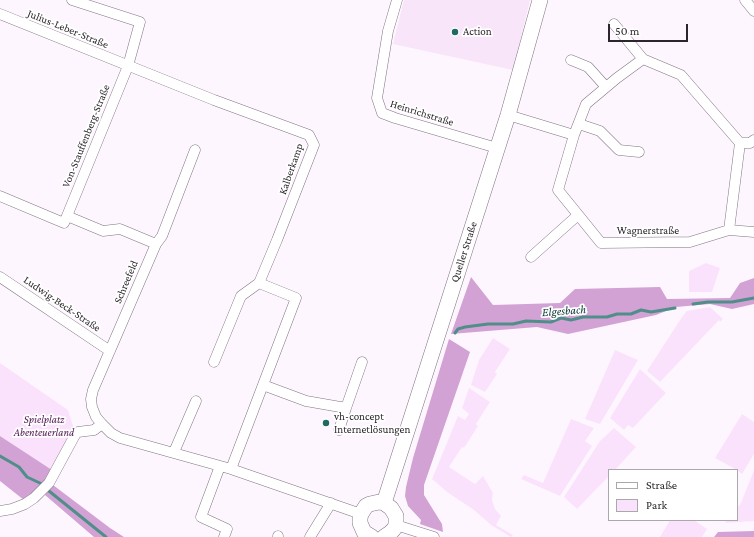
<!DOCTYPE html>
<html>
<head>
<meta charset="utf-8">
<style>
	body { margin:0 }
	#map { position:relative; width:754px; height:537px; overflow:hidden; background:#fef6fe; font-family:"Crimson Pro",serif }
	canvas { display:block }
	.legend { position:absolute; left:608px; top:469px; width:130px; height:52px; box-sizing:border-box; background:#fff; border:1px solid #aaa8aa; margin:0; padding:5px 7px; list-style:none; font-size:12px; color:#2b262b }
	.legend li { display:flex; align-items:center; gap:8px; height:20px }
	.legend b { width:20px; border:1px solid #aaa8aa }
	.scale { position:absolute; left:608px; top:24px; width:80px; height:18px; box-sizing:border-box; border:2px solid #2b262b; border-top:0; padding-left:5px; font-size:12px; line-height:14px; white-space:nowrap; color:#2b262b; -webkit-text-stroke:3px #fff; paint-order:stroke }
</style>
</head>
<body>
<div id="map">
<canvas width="754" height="537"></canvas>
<ul class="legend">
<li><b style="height:5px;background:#fff"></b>Straße</li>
<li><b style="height:11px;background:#fbe2fc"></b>Park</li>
</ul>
<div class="scale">50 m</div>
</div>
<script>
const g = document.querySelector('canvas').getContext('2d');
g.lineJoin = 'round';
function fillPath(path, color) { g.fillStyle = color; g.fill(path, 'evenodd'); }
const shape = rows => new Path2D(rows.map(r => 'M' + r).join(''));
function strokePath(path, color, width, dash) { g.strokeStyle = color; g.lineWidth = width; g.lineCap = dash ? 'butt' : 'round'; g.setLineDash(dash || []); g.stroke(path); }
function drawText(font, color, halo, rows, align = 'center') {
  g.font = font + ' "Crimson Pro",serif'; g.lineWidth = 3.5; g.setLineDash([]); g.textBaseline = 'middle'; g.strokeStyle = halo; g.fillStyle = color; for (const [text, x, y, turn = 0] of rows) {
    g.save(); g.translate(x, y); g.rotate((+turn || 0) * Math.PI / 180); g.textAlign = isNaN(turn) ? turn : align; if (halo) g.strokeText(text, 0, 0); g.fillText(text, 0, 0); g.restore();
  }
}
fillPath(shape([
	[404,0,530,0,513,70,393,44]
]), '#f8e5f9');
fillPath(shape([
	[706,263,720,268,712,292,689,292,689,271],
	[710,307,723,319,720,322,719,320,660,382,647,371,682,317,687,311],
	[493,338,510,349,495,372,497,374,485,392,471,385,479,360],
	[615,350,638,360,600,424,585,419],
	[0,363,68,410,74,429,52,470,0,436],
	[640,369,666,393,633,428,628,425,624,430,610,418],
	[469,388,490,402,476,424,478,426,464,448,462,447,449,467,475,484,483,476,493,493,492,500,495,509,501,516,496,525,513,535,511,537,491,525,474,510,447,492,432,479,458,416,465,420,469,414,462,408],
	[742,414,754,422,754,454,742,474,737,470,715,458],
	[571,419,594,428,585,441,592,446,560,496,521,479,524,475,543,483],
	[614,428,636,447,615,470,609,470,609,476,577,509,564,497,600,441],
	[754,470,754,521,725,523,727,520,737,520,737,508,741,503],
	[670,520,694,520,707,529,702,537,660,537]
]), '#fbe2fc');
fillPath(shape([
	[471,277,493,305,560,303,575,289,660,287,667,299,730,298,740,283,754,278,754,304,732,309,710,304,676,307,656,315,568,334,537,327,451,334],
	[449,339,470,352,424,485,424,495,442,524,443,532,420,524,421,520,408,506,405,496,406,487,413,458],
	[0,436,52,470,39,489,24,500,0,481],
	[53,485,110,528,124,537,94,537,45,495],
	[754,531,754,537,714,537,718,532]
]), '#d2a2d4');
strokePath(shape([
	[693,304,708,302,732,302,754,298],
	[455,333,458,329,465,327,488,324,513,324,526,321,551,322,561,318,571,320,583,317,607,317,617,314,631,314,641,310,651,312,675,308],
	[0,456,19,467,27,477,42,484],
	[49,491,106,537]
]), '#508e8a', 3);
const street = shape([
	[72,0,140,22,128,66,67,216,103,231,120,229,156,244],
	[397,0,388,31,377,98,382,113,395,118,497,148],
	[745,0,754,11],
	[0,14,214,100,309,135,314,145,277,240,259,283,296,298,231,469],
	[614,24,643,59,681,75,740,143],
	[571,60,588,67,606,87],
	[508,115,574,135,558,190,601,243,690,242,729,230],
	[579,124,600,131,619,150,639,152],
	[574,135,586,104,617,78,643,59],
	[754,140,750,143,740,143,729,230,754,232],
	[195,150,162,236,156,244,93,390,91,399,92,407,96,417,102,424,111,433,120,438,231,469,361,514],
	[0,196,64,223,67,216],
	[531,257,578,215],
	[0,277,110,351],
	[214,362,241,296,259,283],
	[263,385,306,401,346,408,362,362],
	[339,430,346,408],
	[174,452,196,401],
	[220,466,201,517,227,529,224,537],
	[0,511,12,509,25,504,34,498,49,483,75,435,78,432,94,430,102,424],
	[396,525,434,537],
	[278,536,278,537],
	[310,537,331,503]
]);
const secondary = shape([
	[384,503,508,115,540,0],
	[372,537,364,532,360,523,360,518,361,514,366,506,370,504,379,502,384,503,391,508,396,516,396,525,394,529,390,533,384,537]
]);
strokePath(street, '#807580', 11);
strokePath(secondary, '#807580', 16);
strokePath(street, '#fff', 10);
strokePath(secondary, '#fff', 15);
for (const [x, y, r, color] of [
	[455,32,4,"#1f6a65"],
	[326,423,4,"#1f6a65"]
]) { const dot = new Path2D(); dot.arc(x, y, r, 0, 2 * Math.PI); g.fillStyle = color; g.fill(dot); strokePath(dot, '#fff', 1.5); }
drawText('11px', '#2b262b', '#fff', [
	["Julius-Leber-Straße",68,29,22],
	["Heinrichstraße",422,113,17],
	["Von-Stauffenberg-Straße",86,136,-68],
	["Kalberkamp",291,169,-71],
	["Wagnerstraße",648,231],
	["Queller Straße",464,252,-72],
	["Schreefeld",126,282,-67],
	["Ludwig-Beck-Straße",62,304,34]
]);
drawText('11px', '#2b262b', '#fff', [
	["Action",463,32],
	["vh-concept",334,417],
	["Internetlösungen",334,430]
], 'left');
drawText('italic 11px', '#511855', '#fff', [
	["Spielplatz",44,420],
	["Abenteuerland",44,433]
]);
drawText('italic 12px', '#063431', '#fff', [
	["Elgesbach",564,311,-4]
]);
</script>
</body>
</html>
